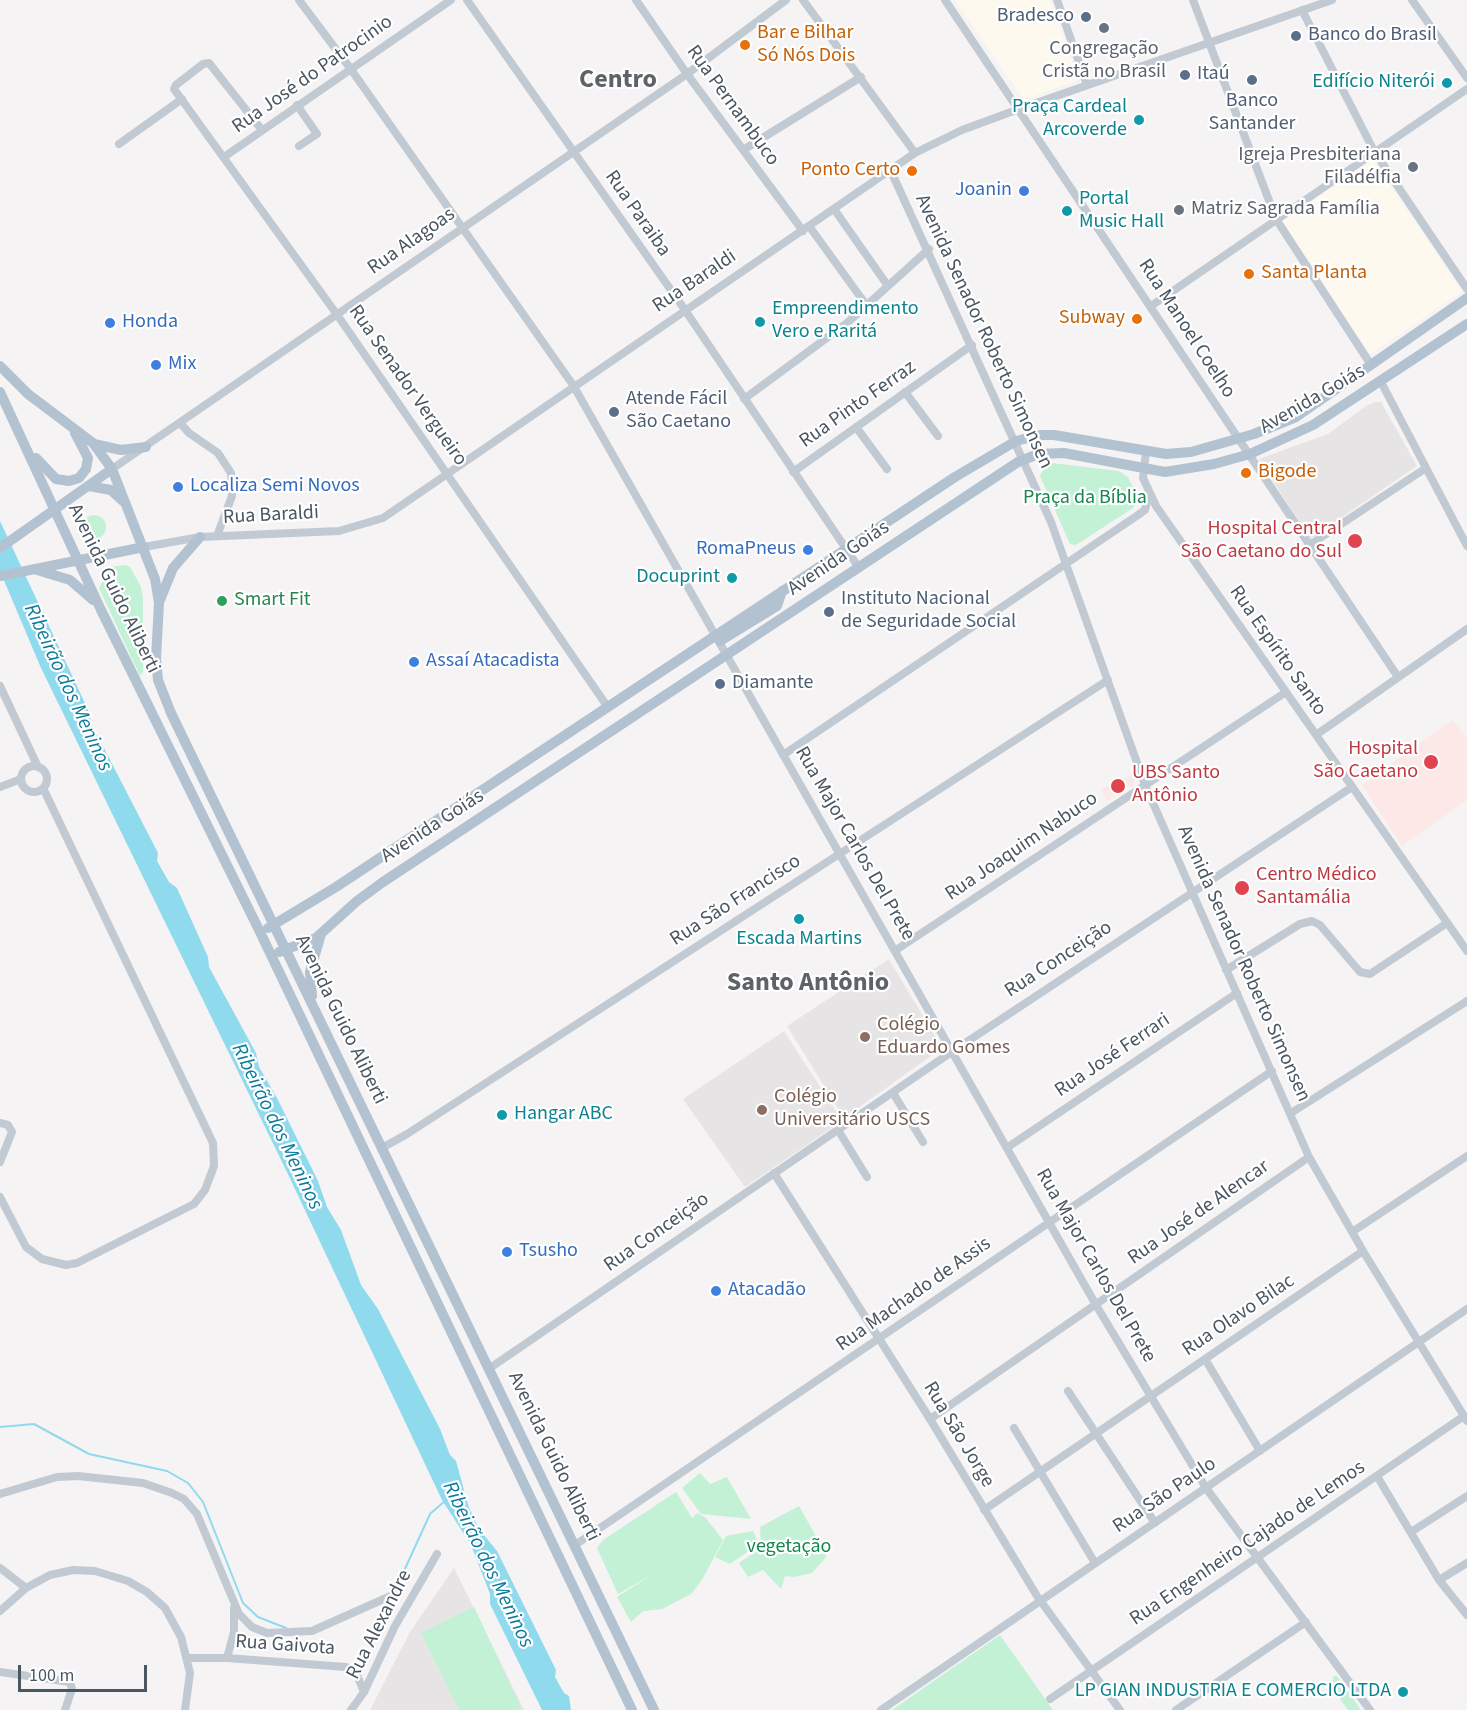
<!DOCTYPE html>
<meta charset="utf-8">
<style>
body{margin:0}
#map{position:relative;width:1467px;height:1710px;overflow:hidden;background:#f5f3f3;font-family:"Source Sans 3",sans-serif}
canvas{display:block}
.scale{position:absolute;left:18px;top:1665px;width:129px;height:27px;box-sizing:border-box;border:3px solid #4a5661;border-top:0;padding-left:8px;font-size:18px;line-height:21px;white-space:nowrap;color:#4a5661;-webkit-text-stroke:4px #fff;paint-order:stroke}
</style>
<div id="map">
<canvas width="1467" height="1710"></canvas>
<div class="scale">100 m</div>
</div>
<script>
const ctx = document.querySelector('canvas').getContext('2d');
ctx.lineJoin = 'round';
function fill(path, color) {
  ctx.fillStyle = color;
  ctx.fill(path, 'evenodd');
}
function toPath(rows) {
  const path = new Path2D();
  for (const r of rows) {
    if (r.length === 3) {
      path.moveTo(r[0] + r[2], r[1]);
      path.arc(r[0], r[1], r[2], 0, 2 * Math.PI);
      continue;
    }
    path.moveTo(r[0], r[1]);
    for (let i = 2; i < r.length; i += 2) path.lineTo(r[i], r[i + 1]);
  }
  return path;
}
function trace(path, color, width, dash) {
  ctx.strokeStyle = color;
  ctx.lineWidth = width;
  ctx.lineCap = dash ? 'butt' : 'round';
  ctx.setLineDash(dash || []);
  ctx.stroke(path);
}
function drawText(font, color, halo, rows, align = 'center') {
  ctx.font = font + ' "Source Sans 3",sans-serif';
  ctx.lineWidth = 4.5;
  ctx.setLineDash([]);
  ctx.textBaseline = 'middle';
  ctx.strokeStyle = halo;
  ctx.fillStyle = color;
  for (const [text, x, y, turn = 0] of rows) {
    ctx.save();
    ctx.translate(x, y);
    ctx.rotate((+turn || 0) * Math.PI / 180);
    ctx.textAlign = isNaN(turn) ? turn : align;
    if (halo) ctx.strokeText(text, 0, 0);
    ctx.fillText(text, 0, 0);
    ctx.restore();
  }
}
const commercial = toPath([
 [955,0,1050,0,1079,80,1024,100],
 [1373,159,1462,292,1370,354,1280,220]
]);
const education = toPath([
 [1375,402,1381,402,1417,466,1310,539,1259,459,1328,434,1366,406],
 [889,959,942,1048,844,1118,787,1026],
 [784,1031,842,1121,745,1187,683,1099],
 [454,1568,524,1710,370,1710,410,1632]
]);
const medical = toPath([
 [1452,720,1467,738,1467,800,1402,846,1362,785],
 [1134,774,1134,783,1107,801,1101,789]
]);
const green = toPath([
 [1052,463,1119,471,1128,477,1138,498,1133,508,1076,545,1070,544,1040,476,1044,468],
 [94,527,12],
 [125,565,130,567,141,587,143,599,143,672,140,676,99,588,110,567],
 [700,1473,710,1484,727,1477,751,1519,701,1514,682,1488],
 [676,1492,692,1518,697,1513,705,1517,723,1540,702,1580,691,1594,662,1609,643,1611,631,1622,617,1597,653,1574,618,1594,597,1548,603,1540],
 [799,1506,827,1556,812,1573,794,1577,785,1576,781,1589,763,1570,748,1577,739,1563,761,1548,760,1527],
 [753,1531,759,1544,730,1564,715,1557,726,1536],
 [474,1607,521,1707,516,1710,459,1710,421,1633],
 [1000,1635,1053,1710,892,1710],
 [1334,1676,1337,1676,1361,1710,1348,1710,1331,1686]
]);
const water = toPath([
 [0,521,90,714,91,723,158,853,157,861,169,882,177,888,208,957,209,967,256,1053,259,1067,277,1098,318,1181,327,1207,341,1230,361,1285,378,1309,440,1429,450,1455,456,1461,469,1508,479,1529,497,1551,556,1670,555,1677,564,1693,569,1696,571,1710,542,1710,490,1604,490,1594,471,1545,442,1500,286,1170,41,668,0,571]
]);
const stream = toPath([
 [0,1427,34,1424,89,1454,167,1471,188,1483,203,1502,243,1603,258,1617,286,1628],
 [391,1592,399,1582,430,1514,446,1500]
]);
const minor = toPath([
 [299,0,350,68,573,385,1096,1305,1206,1488,1370,1710],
 [467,0,685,310,859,568],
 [636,0,687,74,803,231],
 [803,0,915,153],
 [945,0,1398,677],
 [1057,0,1087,85],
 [1193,0,1276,219,1371,365],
 [1412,0,1467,78],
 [1302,10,1374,151,1467,289],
 [297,105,317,134,299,146],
 [262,130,209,63,203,64,176,85,174,89,338,316,607,706],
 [119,144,182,99],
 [743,150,861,77],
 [224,157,451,0],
 [890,169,1051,522,1145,785,1309,1157,1363,1251,1467,1421],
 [834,209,888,286],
 [809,226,867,306],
 [1151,306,1467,89],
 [1381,382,1467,546],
 [905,392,938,436],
 [744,399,847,323,929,249],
 [181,424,189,433,218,453,231,473,232,496,217,536],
 [856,427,887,469],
 [1146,452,1143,478,1156,506,1467,951],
 [112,469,687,74,786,0],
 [793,472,972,345],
 [1308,546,1426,468],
 [144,547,200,537,339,531,383,518,915,153,962,130,1019,109,1332,0],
 [0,686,38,767],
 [1316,735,1467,629],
 [783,755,1138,515,1145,510,1149,494],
 [34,779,13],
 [0,787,21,779],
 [896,950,1286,692],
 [1226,970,1300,924,1312,921,1320,925,1360,972,1370,974,1447,923],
 [893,1093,923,1142],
 [1291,1113,1467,1001],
 [0,1123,8,1125,12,1132,0,1162],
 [838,1130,867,1177],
 [1008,1147,1237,993],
 [382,1148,407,1134,1108,680],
 [774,1173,930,1419,1037,1596,1120,1710],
 [0,1197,26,1247,42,1259,66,1265,77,1263,194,1204,205,1190,214,1166,213,1143,43,788],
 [1352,1232,1467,1156],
 [1205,1359,1260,1451],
 [490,1368,953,1051,1352,787],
 [1068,1391,1155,1523],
 [930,1419,1309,1157],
 [1014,1428,1095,1563],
 [1377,1476,1439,1580,1467,1615],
 [0,1494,57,1477,78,1476,143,1483,172,1493,184,1499,197,1514,239,1614,252,1627,267,1633,312,1631,395,1594],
 [984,1510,1363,1251],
 [1411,1532,1467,1496],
 [575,1545,1272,1071],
 [0,1568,26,1588],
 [1439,1580,1467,1563],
 [0,1611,26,1588,50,1575,73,1570,95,1571,128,1581,147,1592,165,1608,181,1637,190,1673,185,1710],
 [188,1658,227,1658,346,1667,357,1675,364,1692],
 [227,1658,234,1632,234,1608],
 [0,1672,70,1682,72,1689,65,1710],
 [1050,1699,1464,1416],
 [351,1710,364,1692,395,1626,437,1554],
 [881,1710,1467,1309],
 [1176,1710,1306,1622]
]);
const major = toPath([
 [0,366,28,394,93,443,112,469,155,579,159,603,156,659,158,680,171,713,654,1710],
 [0,392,101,610,260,932,632,1710],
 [94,444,121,450,146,447],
 [36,458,56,479,69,481,79,478,86,469,88,458,75,433],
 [89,486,111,490,123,501],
 [0,548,112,469],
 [34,569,70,580,93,600],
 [0,576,144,547],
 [160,600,173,568,200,537],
 [720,641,777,606,782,591],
 [268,928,336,887,955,477,1016,441,1040,435,1054,435,1166,454,1191,452,1254,434,1296,417,1467,298],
 [279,952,316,938,357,901,383,882,1018,462,1038,454,1064,453,1165,472,1214,464,1250,454,1313,425,1467,324],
 [312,996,310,972,321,934]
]);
const markers = [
 [1086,17,6,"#5c6f8a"],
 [1104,28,6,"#6b7280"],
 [1296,36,6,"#5c6f8a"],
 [745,45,6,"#e8710a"],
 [1185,75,6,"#5c6f8a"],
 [1252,80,6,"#5c6f8a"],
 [1447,83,6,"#0f9aa8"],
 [1139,120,6,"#0f9aa8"],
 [1413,167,6,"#6b7280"],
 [912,171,6,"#e8710a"],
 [1024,191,6,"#3f7fe0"],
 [1179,210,6,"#6b7280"],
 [1067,211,6,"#0f9aa8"],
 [1249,274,6,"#e8710a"],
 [1137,319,6,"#e8710a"],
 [760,322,6,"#0f9aa8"],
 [110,323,6,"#3f7fe0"],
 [156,365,6,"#3f7fe0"],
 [614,412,6,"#5c6f8a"],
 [1246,473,6,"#e8710a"],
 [178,487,6,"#3f7fe0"],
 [1355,541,8,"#e0444e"],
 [808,550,6,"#3f7fe0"],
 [732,578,6,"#0f9aa8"],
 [222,601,6,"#2e9e5b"],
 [829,612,6,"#5c6f8a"],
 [414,662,6,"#3f7fe0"],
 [720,684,6,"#5c6f8a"],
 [1431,762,8,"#e0444e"],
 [1118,786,8,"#e0444e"],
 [1242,888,8,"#e0444e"],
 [799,919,6,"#0f9aa8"],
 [865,1037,6,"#8d6e63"],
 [762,1110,6,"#8d6e63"],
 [502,1115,6,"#0f9aa8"],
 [507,1252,6,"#3f7fe0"],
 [716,1291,6,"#3f7fe0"],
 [1403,1692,6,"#0f9aa8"]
];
const serviceNames = [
 ["Bradesco",1074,17,"right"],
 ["Banco do Brasil",1308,36],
 ["Itaú",1197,75],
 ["Banco",1252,102,"center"],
 ["Santander",1252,125,"center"],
 ["Atende Fácil",626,400],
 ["São Caetano",626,423],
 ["Instituto Nacional",841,600],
 ["de Seguridade Social",841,623],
 ["Diamante",732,684]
];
const foodNames = [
 ["Bar e Bilhar",757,34],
 ["Só Nós Dois",757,57],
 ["Ponto Certo",900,171,"right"],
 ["Santa Planta",1261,274],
 ["Subway",1125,319,"right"],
 ["Bigode",1258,473]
];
const worshipNames = [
 ["Congregação",1104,50],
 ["Cristã no Brasil",1104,73],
 ["Igreja Presbiteriana",1401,156,"right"],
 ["Filadélfia",1401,179,"right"],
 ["Matriz Sagrada Família",1191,210,"left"]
];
const streetNames = [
 ["Rua José do Patrocinio",313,75,-35],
 ["Rua Pernambuco",732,106,54],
 ["Rua Paraiba",637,214,55],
 ["Rua Alagoas",412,242,-35],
 ["Rua Baraldi",695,282,-34],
 ["Rua Manoel Coelho",1186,329,57],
 ["Avenida Senador Roberto Simonsen",983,332,65],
 ["Rua Senador Vergueiro",407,386,55],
 ["Avenida Goiás",1313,400,-30],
 ["Rua Pinto Ferraz",858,405,-35],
 ["Rua Baraldi",271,516,-3],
 ["Avenida Goiás",839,559,-34],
 ["Avenida Guido Aliberti",113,589,64],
 ["Rua Espírito Santo",1277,651,55],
 ["Avenida Goiás",433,827,-33],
 ["Rua Major Carlos Del Prete",854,844,60],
 ["Rua Joaquim Nabuco",1022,847,-34],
 ["Rua São Francisco",736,901,-33],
 ["Rua Conceição",1059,960,-33],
 ["Avenida Senador Roberto Simonsen",1243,964,66],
 ["Avenida Guido Aliberti",340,1020,64],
 ["Rua José Ferrari",1113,1056,-34],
 ["Rua José de Alencar",1199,1213,-35],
 ["Rua Conceição",657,1233,-35],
 ["Rua Major Carlos Del Prete",1095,1266,60],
 ["Rua Machado de Assis",914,1295,-35],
 ["Rua Olavo Bilac",1239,1316,-34],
 ["Rua São Jorge",958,1435,59],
 ["Avenida Guido Aliberti",553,1457,64],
 ["Rua São Paulo",1165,1496,-34],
 ["Rua Engenheiro Cajado de Lemos",1248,1544,-34],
 ["Rua Alexandre",380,1625,-63],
 ["Rua Gaivota",285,1646,4]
];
const cultureNames = [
 ["Edifício Niterói",1435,83],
 ["Praça Cardeal",1127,108],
 ["Arcoverde",1127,131],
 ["Portal",1079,200,"left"],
 ["Music Hall",1079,223,"left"],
 ["Empreendimento",772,310,"left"],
 ["Vero e Raritá",772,333,"left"],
 ["Docuprint",720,578],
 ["Escada Martins",799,940,"center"],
 ["Hangar ABC",514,1115,"left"],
 ["LP GIAN INDUSTRIA E COMERCIO LTDA",1391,1692]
];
const shopNames = [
 ["Joanin",1012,191,"right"],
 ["Honda",122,323],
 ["Mix",168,365],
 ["Localiza Semi Novos",190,487],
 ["RomaPneus",796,550,"right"],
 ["Assaí Atacadista",426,662],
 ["Tsusho",519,1252],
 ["Atacadão",728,1291]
];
const parkNames = [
 ["Praça da Bíblia",1085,499],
 ["vegetação",789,1548]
];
const healthNames = [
 ["Hospital Central",1342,530],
 ["São Caetano do Sul",1342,553],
 ["Hospital",1418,750],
 ["São Caetano",1418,773],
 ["UBS Santo",1132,774,"left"],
 ["Antônio",1132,797,"left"],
 ["Centro Médico",1256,876,"left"],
 ["Santamália",1256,899,"left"]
];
const leisureNames = [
 ["Smart Fit",234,601]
];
const educationNames = [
 ["Colégio",877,1026],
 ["Eduardo Gomes",877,1049],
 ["Colégio",774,1098],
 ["Universitário USCS",774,1121]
];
const waterNames = [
 ["Ribeirão dos Meninos",67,688,65],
 ["Ribeirão dos Meninos",276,1127,64],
 ["Ribeirão dos Meninos",487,1565,64]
];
const districtNames = [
 ["Centro",618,81],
 ["Santo Antônio",808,984]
];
fill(commercial, '#fdf9ef');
fill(education, '#e6e4e5');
fill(medical, '#fce8e6');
fill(green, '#c3f1d5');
fill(water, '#90daee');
trace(stream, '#90daee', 2);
trace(minor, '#c1cad2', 8);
trace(major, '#b3c2d1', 10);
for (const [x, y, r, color] of markers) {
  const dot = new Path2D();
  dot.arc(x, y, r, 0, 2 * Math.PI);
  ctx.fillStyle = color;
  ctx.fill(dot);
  trace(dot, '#fff', 2);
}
drawText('20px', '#4e5e75', '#fff', serviceNames, 'left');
drawText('20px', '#c56008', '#fff', foodNames, 'left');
drawText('20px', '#5b616d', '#fff', worshipNames);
drawText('20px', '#4a5661', '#fff', streetNames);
drawText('20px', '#0d838f', '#fff', cultureNames, 'right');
drawText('20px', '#366cbe', '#fff', shopNames, 'left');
drawText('20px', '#17864f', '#fff', parkNames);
drawText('20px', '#be3a42', '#fff', healthNames, 'right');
drawText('20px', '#27864d', '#fff', leisureNames, 'left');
drawText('20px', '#785e54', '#fff', educationNames, 'left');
drawText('italic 21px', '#0c7c9b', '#fff', waterNames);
drawText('bold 26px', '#5f6368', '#fff', districtNames);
</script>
